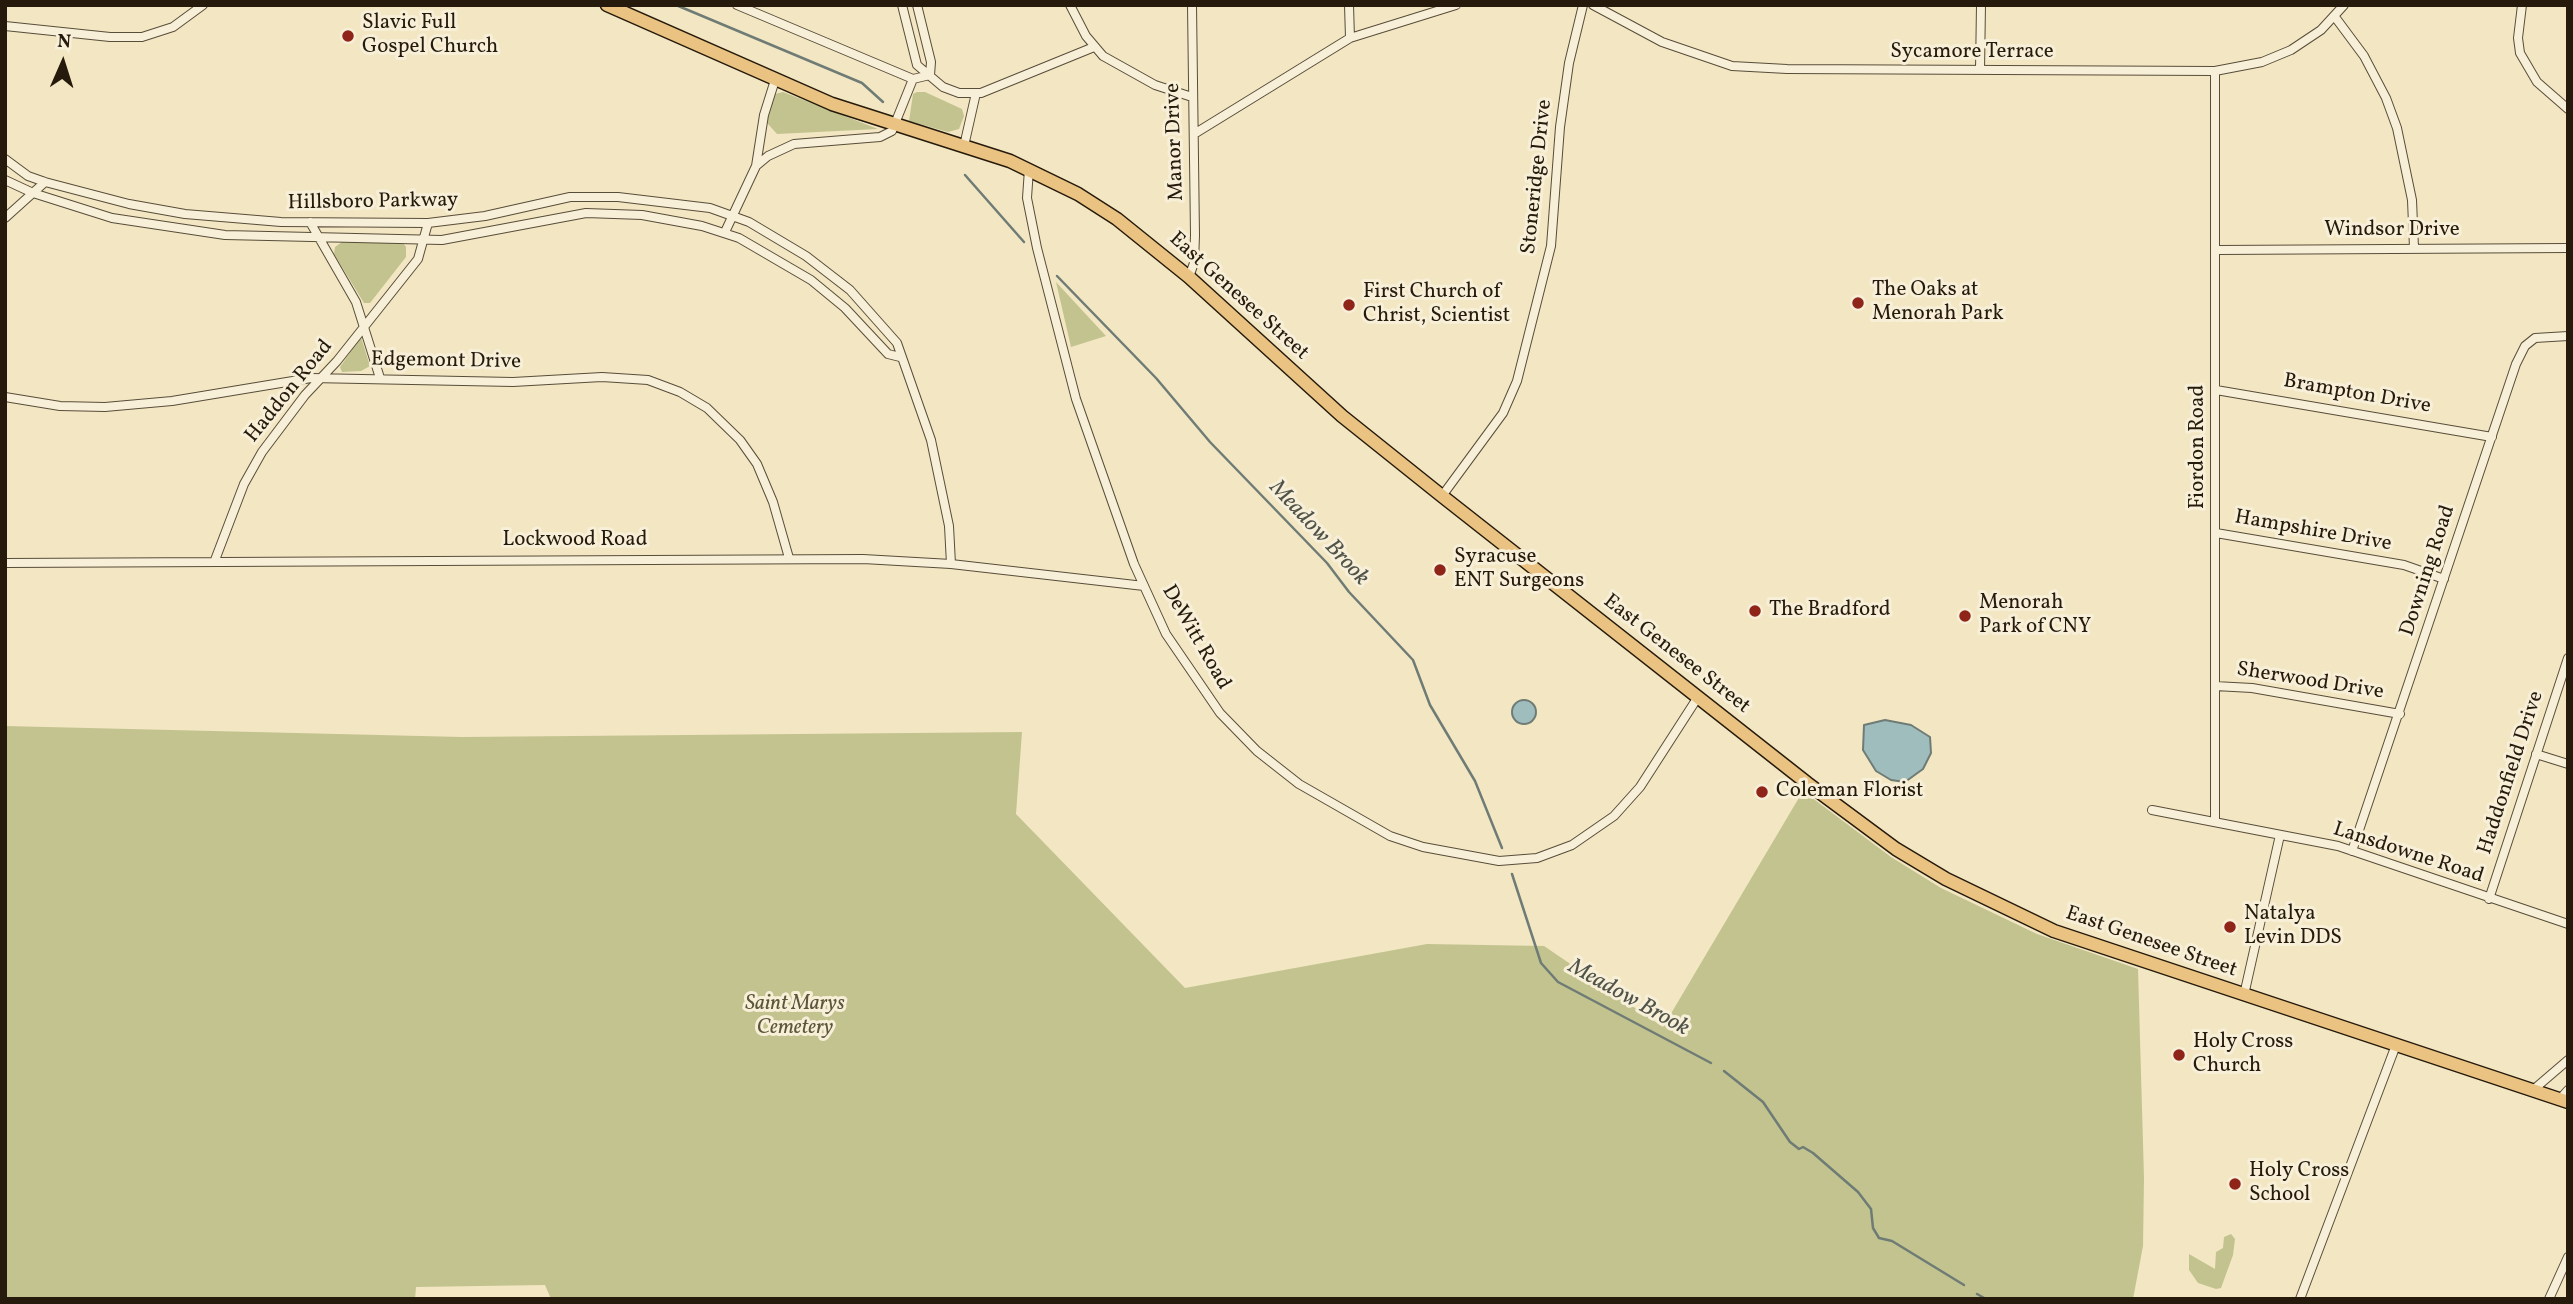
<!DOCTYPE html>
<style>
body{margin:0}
#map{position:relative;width:2573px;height:1304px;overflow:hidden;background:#f3e6c3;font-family:Vollkorn,serif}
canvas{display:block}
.frame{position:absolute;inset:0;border:7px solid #251a0b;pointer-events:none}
.north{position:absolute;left:28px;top:28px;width:70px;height:70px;-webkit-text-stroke:5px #f7efd8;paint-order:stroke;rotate:3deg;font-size:19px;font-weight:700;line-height:28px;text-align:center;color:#251a0b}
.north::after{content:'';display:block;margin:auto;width:24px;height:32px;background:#251a0b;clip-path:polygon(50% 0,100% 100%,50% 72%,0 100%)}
</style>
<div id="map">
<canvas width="2573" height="1304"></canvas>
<div class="frame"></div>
<div class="north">N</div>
</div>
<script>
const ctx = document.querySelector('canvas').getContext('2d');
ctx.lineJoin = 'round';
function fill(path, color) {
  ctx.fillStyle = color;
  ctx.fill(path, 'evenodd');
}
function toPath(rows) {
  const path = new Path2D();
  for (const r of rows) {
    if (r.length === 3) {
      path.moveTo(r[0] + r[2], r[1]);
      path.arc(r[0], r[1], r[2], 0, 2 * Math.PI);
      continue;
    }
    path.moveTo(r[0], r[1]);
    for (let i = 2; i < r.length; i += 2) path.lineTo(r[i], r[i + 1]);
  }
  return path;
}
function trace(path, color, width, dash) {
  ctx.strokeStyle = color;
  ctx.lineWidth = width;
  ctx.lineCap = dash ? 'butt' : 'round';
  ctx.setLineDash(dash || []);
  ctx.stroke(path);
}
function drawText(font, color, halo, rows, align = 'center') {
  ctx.font = font + ' Vollkorn,serif';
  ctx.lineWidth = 6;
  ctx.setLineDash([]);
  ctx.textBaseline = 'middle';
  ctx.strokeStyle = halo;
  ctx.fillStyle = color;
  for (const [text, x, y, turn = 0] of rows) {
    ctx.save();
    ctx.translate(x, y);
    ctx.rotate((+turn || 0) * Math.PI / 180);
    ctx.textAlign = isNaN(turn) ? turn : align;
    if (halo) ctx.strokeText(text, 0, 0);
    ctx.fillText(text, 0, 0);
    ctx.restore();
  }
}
const green = toPath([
 [783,92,878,129,777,134,768,124,767,115,775,94],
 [917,92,925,92,962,109,964,116,959,129,948,132,909,121,913,94],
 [342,242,403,243,406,247,406,257,370,303,364,303,334,254,335,247],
 [1056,282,1106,336,1071,347],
 [361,337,370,366,361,371,342,372,340,367],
 [5,726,462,737,1022,732,1016,814,1185,988,1427,944,1544,946,1663,1027,1803,791,1891,857,1941,888,2037,934,2138,969,2144,1178,2143,1246,2133,1299,551,1299,545,1285,416,1287,415,1299,5,1299],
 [2231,1234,2235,1239,2233,1255,2221,1288,2216,1289,2198,1283,2189,1270,2189,1254,2215,1269,2216,1252,2223,1248,2224,1237]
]);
const water = toPath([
 [1524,712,12],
 [1885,720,1911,725,1930,737,1931,753,1923,769,1905,782,1891,780,1876,771,1863,750,1864,725,1885,720]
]);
const stream = toPath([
 [676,5,862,83,883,102],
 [965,175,1024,242],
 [1057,276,1156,378,1210,442,1327,563,1349,592,1413,660,1430,705,1475,781,1502,848],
 [1512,874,1541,963,1558,982,1711,1063],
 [1724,1071,1763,1102,1790,1142,1799,1149,1803,1147,1813,1153,1858,1192,1871,1209,1873,1228,1879,1238,1892,1241,1964,1285],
 [1977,1294,1986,1299]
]);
const minor = toPath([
 [737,5,913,79,930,75],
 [902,5,917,65,943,87,959,93,981,93,1094,47],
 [917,5,931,62,930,75],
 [1070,5,1086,36,1103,56,1155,85,1192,97],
 [1349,5,1350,38],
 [1593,5,1662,42,1732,66,1787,69,2215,71,2262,62,2291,50,2321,30,2344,5],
 [2522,5,2518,38,2520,53,2537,82,2568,109],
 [2335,17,2364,56,2386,98,2397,128,2412,200,2414,248],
 [5,26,110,37,142,37,173,27,203,5],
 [1980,70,1981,5],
 [1194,134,1350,38,1456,5],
 [964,146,976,93],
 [5,159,28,176,45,182,129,204,185,214,281,222,428,223,485,216,570,197,618,197,710,208,749,222,806,256,850,290,897,343,931,440,949,526,951,564],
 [756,166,768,156,794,144,880,137,892,131,913,79],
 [1029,169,1027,198,1037,248,1076,399,1134,564,1166,634,1220,713,1257,751,1299,784,1390,836,1423,847,1499,861,1537,858,1572,845,1614,816,1640,787,1698,697],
 [5,180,33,193,112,218,225,235,442,240,586,213,642,215,702,226,739,238,811,280,845,308,888,354,900,357],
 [5,218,45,182],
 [310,222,356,302,380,378],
 [725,232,756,166,764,115,775,80],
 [2217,250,2568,248],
 [1189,277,1194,263,1195,235,1192,5],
 [2216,390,2492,437],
 [5,397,60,406,105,407,172,401,311,378,513,382,602,377,648,380,680,392,707,408,740,440,757,464,773,502,789,558],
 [1442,496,1503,413,1517,381,1551,246,1560,127,1569,63,1583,5],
 [2216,533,2404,565,2444,579],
 [215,560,244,484,262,452,305,395,337,361,418,259,428,223],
 [5,563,863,559,951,564,1144,586],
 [2215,686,2252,688,2400,714],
 [2536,754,2568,764],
 [2152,810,2338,846,2568,924],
 [2215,822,2215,71],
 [2352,851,2516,364,2525,346,2535,338,2568,336],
 [2489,899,2568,658],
 [2244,995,2280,835],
 [2533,1090,2568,1060],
 [2560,1099,2568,1090],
 [2300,1299,2396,1045],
 [2549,1299,2568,1257]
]);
const primary = toPath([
 [607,5,832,104,1010,161,1078,194,1117,219,1189,277,1342,416,1442,496,1807,783,1896,849,1946,879,2054,931,2568,1102]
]);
const markers = [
 [348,36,7,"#8f2418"],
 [1858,303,7,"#8f2418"],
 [1349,305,7,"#8f2418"],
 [1440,570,7,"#8f2418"],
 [1755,611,7,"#8f2418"],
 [1965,616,7,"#8f2418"],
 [1762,792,7,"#8f2418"],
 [2230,927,7,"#8f2418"],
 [2179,1055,7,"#8f2418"],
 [2235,1184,7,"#8f2418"]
];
const poiNames = [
 ["Slavic Full",362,24],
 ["Gospel Church",362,48],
 ["The Oaks at",1872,291],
 ["Menorah Park",1872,315],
 ["First Church of",1363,293],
 ["Christ, Scientist",1363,317],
 ["Syracuse",1454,558],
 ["ENT Surgeons",1454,582],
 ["Menorah",1979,604],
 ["Park of CNY",1979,628],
 ["The Bradford",1769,611],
 ["Coleman Florist",1776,792],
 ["Natalya",2244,915],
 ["Levin DDS",2244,939],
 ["Holy Cross",2193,1043],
 ["Church",2193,1067],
 ["Holy Cross",2249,1172],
 ["School",2249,1196]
];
const streetNames = [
 ["Sycamore Terrace",1972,53],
 ["Manor Drive",1176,142,-92],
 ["Stoneridge Drive",1538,177,-84],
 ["Hillsboro Parkway",373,203,-1],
 ["Windsor Drive",2392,231],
 ["East Genesee Street",1238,297,42],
 ["Edgemont Drive",446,362,1],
 ["Haddon Road",290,392,-51],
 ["Brampton Drive",2357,395,10],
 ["Fiordon Road",2199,447,-90],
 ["Hampshire Drive",2313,532,10],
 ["Lockwood Road",575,541],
 ["Downing Road",2429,571,-72],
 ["DeWitt Road",1195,638,60],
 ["East Genesee Street",1676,655,38],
 ["Sherwood Drive",2310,682,9],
 ["Haddonfield Drive",2512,773,-72],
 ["Lansdowne Road",2408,854,18],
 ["East Genesee Street",2151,943,19]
];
const parkNames = [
 ["Saint Marys",795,1005],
 ["Cemetery",795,1029]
];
const waterNames = [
 ["Meadow Brook",1318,534,47],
 ["Meadow Brook",1628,999,29]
];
fill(green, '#c3c38f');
fill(water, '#a0bdbe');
trace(water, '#6f7c76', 2);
trace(stream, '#6f7c76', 2.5);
trace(minor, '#584d39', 10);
trace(primary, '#251a0b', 15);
trace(minor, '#f7efd8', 8);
trace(primary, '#eac382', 12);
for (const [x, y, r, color] of markers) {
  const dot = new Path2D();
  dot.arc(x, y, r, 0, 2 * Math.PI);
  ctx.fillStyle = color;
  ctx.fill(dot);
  trace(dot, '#f7efd8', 2.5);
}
drawText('21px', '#251a0b', '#f7efd8', poiNames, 'left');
drawText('21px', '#251a0b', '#f7efd8', streetNames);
drawText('italic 21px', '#5c5539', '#f7efd8', parkNames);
drawText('italic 23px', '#50534a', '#f7efd8', waterNames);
</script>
